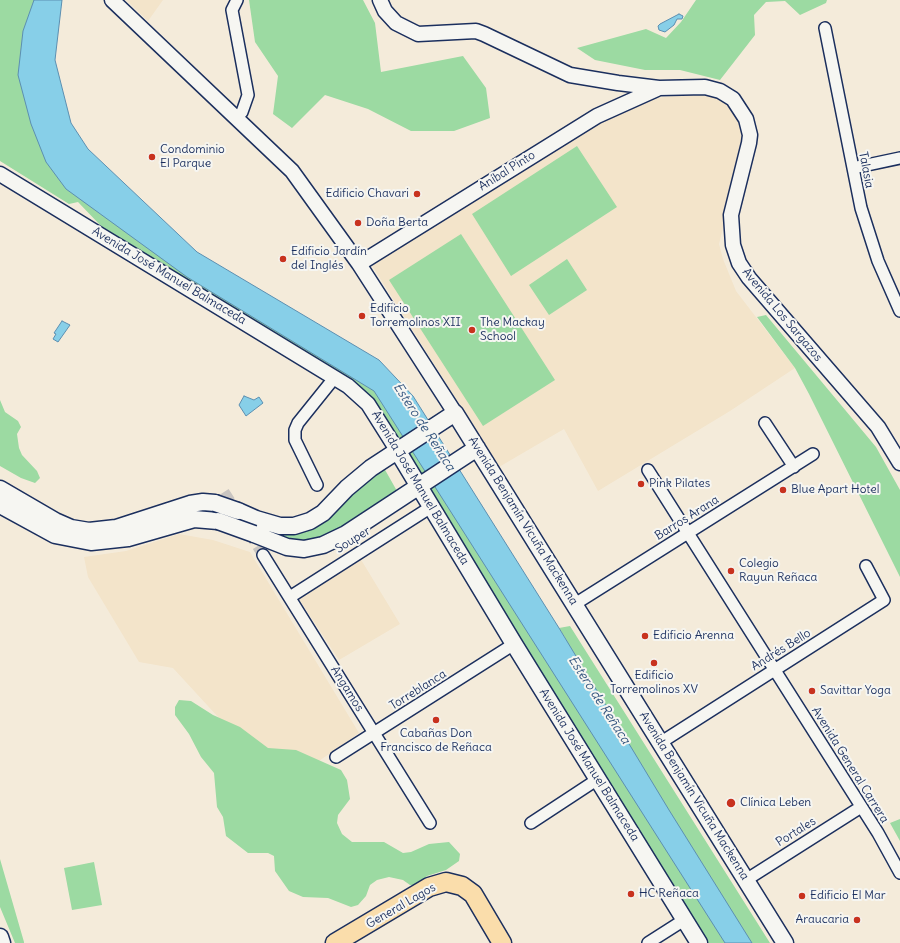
<!DOCTYPE html>
<meta charset="utf-8">
<style>
body{margin:0}
canvas{display:block;background:#f4ebda}
</style>
<canvas width="900" height="943"></canvas>
<script>
const ctx = document.querySelector('canvas').getContext('2d');
ctx.lineJoin = 'round';
function fill(path, color) {
  ctx.fillStyle = color;
  ctx.fill(path, 'evenodd');
}
function toPath(rows) {
  const path = new Path2D();
  for (const r of rows) {
    path.moveTo(r[0], r[1]);
    for (let i = 2; i < r.length; i += 2) path.lineTo(r[i], r[i + 1]);
  }
  return path;
}
function trace(path, color, width, dash) {
  ctx.strokeStyle = color;
  ctx.lineWidth = width;
  ctx.lineCap = dash ? 'butt' : 'round';
  ctx.setLineDash(dash || []);
  ctx.stroke(path);
}
function drawText(font, color, halo, rows, align = 'center') {
  ctx.font = font + ' Delius,sans-serif';
  ctx.lineWidth = 4;
  ctx.setLineDash([]);
  ctx.textBaseline = 'middle';
  ctx.strokeStyle = halo;
  ctx.fillStyle = color;
  for (const [text, x, y, turn = 0] of rows) {
    ctx.save();
    ctx.translate(x, y);
    ctx.rotate((+turn || 0) * Math.PI / 180);
    ctx.textAlign = isNaN(turn) ? turn : align;
    if (halo) ctx.strokeText(text, 0, 0);
    ctx.fillText(text, 0, 0);
    ctx.restore();
  }
}
const built = toPath([
 [126,0,163,0,148,21],
 [689,94,705,94,724,101,729,106,742,125,744,142,719,244,723,259,736,291,795,368,730,411,598,491,564,429,499,467,371,264,545,156,616,114,658,98],
 [179,534,213,540,250,552,359,733,276,791,230,730,173,668,139,662,88,577,84,557,126,551],
 [360,558,400,624,339,660,299,599]
]);
const green = toPath([
 [0,0,62,0,48,63,65,130,191,256,362,354,567,641,559,628,570,626,770,943,705,943,380,415,153,266,100,225,78,202,69,204,0,161],
 [249,0,363,0,375,23,381,72,463,56,486,88,490,118,454,131,411,131,368,109,325,95,292,128,273,114,278,76,255,42],
 [696,0,827,0,826,3,800,15,785,1,766,2,754,15,755,35,720,80,680,70,645,70,595,60,577,48,646,29,666,38,681,22],
 [577,146,617,207,511,276,472,214],
 [461,234,555,380,483,426,389,280],
 [567,259,587,290,549,315,529,285],
 [766,315,876,447,900,490,900,577,809,394,795,368,757,317],
 [0,400,5,412,18,421,21,427,17,434,19,448,22,455,37,471,40,478,35,483,21,478,0,466],
 [384,468,397,491,396,493,352,520,339,531,324,538,306,541,287,540,239,521,109,538,75,532,205,508,280,531,360,485],
 [179,700,191,701,213,715,240,727,268,748,296,750,341,770,347,780,350,799,338,815,337,823,342,834,352,842,384,842,403,853,411,852,429,844,449,842,460,854,459,861,446,870,427,876,417,885,410,885,403,880,389,877,377,880,370,885,366,896,358,905,351,907,328,898,303,897,289,891,275,871,274,856,268,853,248,853,226,836,223,817,217,807,214,773,201,757,189,734,175,715,175,707],
 [900,819,900,841,890,823],
 [0,859,24,942,24,943,15,943,0,907],
 [94,862,102,905,72,910,64,868]
]);
const water = toPath([
 [34,0,62,0,55,60,71,123,88,149,197,252,379,360,413,396,559,628,669,810,752,943,725,943,374,391,187,277,66,189,46,162,31,124,18,75,23,31,34,0],
 [679,14,683,16,682,19,677,19,674,25,665,32,659,30,658,26,660,24,679,14],
 [62,321,70,325,58,342,53,339,56,334,54,333,62,321],
 [244,396,254,400,259,397,263,403,246,416,239,405,244,396]
]);
const minorTunnel = toPath([
 [224,492,237,512],
 [249,532,263,555]
]);
const minor = toPath([
 [237,0,232,10,248,95,242,112,237,118],
 [825,28,861,208,878,261,900,311],
 [853,168,900,158],
 [765,423,794,467],
 [648,470,878,833,900,873],
 [317,485,295,440,295,430,298,423,335,377],
 [263,555,430,823],
 [290,597,431,507],
 [575,604,813,454],
 [660,743,884,600,866,566],
 [336,757,514,644],
 [531,823,598,779],
 [746,880,861,807],
 [648,943,684,920]
]);
const tertiary = toPath([
 [112,0,292,171,359,264,455,413],
 [380,0,385,11,396,23,418,34,476,31,484,34,570,75,618,83,659,88,705,87,720,91,733,99,746,119,750,135,749,143,731,215,733,245,739,263,749,278,878,427,900,463],
 [0,174,348,386,368,404,397,450],
 [359,264,597,116,657,89]
]);
const secondary = toPath([
 [397,450,514,644,699,943],
 [0,489,55,521,71,528,89,531,116,528,190,504,203,502,215,503],
 [0,505,55,535,91,542,128,538,194,519,218,521],
 [238,511,256,519,280,526,294,526,310,521,323,513,347,488,371,468,455,413,785,943],
 [254,534,287,547,304,549,323,545,346,534,477,448],
 [0,937,2,943]
]);
const primary = toPath([
 [335,943,429,887,446,882,462,886,473,894,502,943]
]);
const secondaryBridge = toPath([
 [215,503,238,511],
 [218,521,254,534]
]);
const markers = [
 [152,157,4,"#c8321e"],
 [417,194,4,"#c8321e"],
 [358,223,4,"#c8321e"],
 [283,259,4,"#c8321e"],
 [362,316,4,"#c8321e"],
 [472,330,4,"#c8321e"],
 [641,484,4,"#c8321e"],
 [783,490,4,"#c8321e"],
 [731,571,4,"#c8321e"],
 [645,636,4,"#c8321e"],
 [654,663,4,"#c8321e"],
 [812,691,4,"#c8321e"],
 [436,720,4,"#c8321e"],
 [731,803,5,"#c8321e"],
 [631,894,4,"#c8321e"],
 [802,896,4,"#c8321e"],
 [857,920,4,"#c8321e"]
];
const poiNames = [
 ["Condominio",160,150],
 ["El Parque",160,164],
 ["Edificio Chavari",409,194,"right"],
 ["Doña Berta",366,223],
 ["Edificio Jardín",291,252],
 ["del Inglés",291,266],
 ["Edificio",370,309],
 ["Torremolinos XII",370,323],
 ["The Mackay",480,323],
 ["School",480,337],
 ["Pink Pilates",649,484],
 ["Blue Apart Hotel",791,490],
 ["Colegio",739,564],
 ["Rayun Reñaca",739,578],
 ["Edificio Arenna",653,636],
 ["Edificio",654,676,"center"],
 ["Torremolinos XV",654,690,"center"],
 ["Savittar Yoga",820,691],
 ["Cabañas Don",436,734,"center"],
 ["Francisco de Reñaca",436,748,"center"],
 ["Clínica Leben",740,803],
 ["HC Reñaca",639,894],
 ["Edificio El Mar",810,896],
 ["Araucaria",849,920,"right"]
];
const streetNames = [
 ["Talasia",866,170,79],
 ["Aníbal Pinto",507,171,-32],
 ["Avenida José Manuel Balmaceda",169,276,31],
 ["Avenida Los Sargazos",782,315,50],
 ["Avenida José Manuel Balmaceda",420,488,59],
 ["Barros Arana",687,518,-32],
 ["Avenida Benjamín Vicuña Mackenna",523,521,58],
 ["Souper",353,540,-32],
 ["Andrés Bello",781,650,-32],
 ["Angamos",347,689,58],
 ["Torreblanca",418,690,-32],
 ["Avenida José Manuel Balmaceda",589,765,58],
 ["Avenida General Carrera",850,765,58],
 ["Avenida Benjamín Vicuña Mackenna",694,796,58],
 ["Portales",796,832,-32],
 ["General Lagos",401,906,-30]
];
const waterNames = [
 ["Estero de Reñaca",424,427,57],
 ["Estero de Reñaca",599,700,57]
];
fill(built, '#f3e4ca');
fill(green, '#9cdaa2');
fill(water, '#87cfe8');
trace(water, '#5c8fb1', 1);
trace(minorTunnel, '#c9c5c1', 11, [11, 5.5]);
trace(minor, '#1b2f5e', 14);
trace(tertiary, '#1b2f5e', 17);
trace(secondary, '#1b2f5e', 19);
trace(primary, '#1b2f5e', 21);
trace(minor, '#f6f6f2', 11);
trace(tertiary, '#f6f6f2', 14);
trace(secondary, '#f6f6f2', 16);
trace(primary, '#faddab', 18);
trace(secondaryBridge, '#1b2f5e', 19, []);
trace(secondaryBridge, '#f6f6f2', 16);
for (const [x, y, r, color] of markers) {
  const dot = new Path2D();
  dot.arc(x, y, r, 0, 2 * Math.PI);
  ctx.fillStyle = color;
  ctx.fill(dot);
  trace(dot, '#f6f6f2', 1.5);
}
drawText('12px', '#1b2f5e', '#f6f6f2', poiNames, 'left');
drawText('12px', '#1b2f5e', '#f6f6f2', streetNames);
drawText('italic 13px', '#365780', '#f6f6f2', waterNames);
</script>
